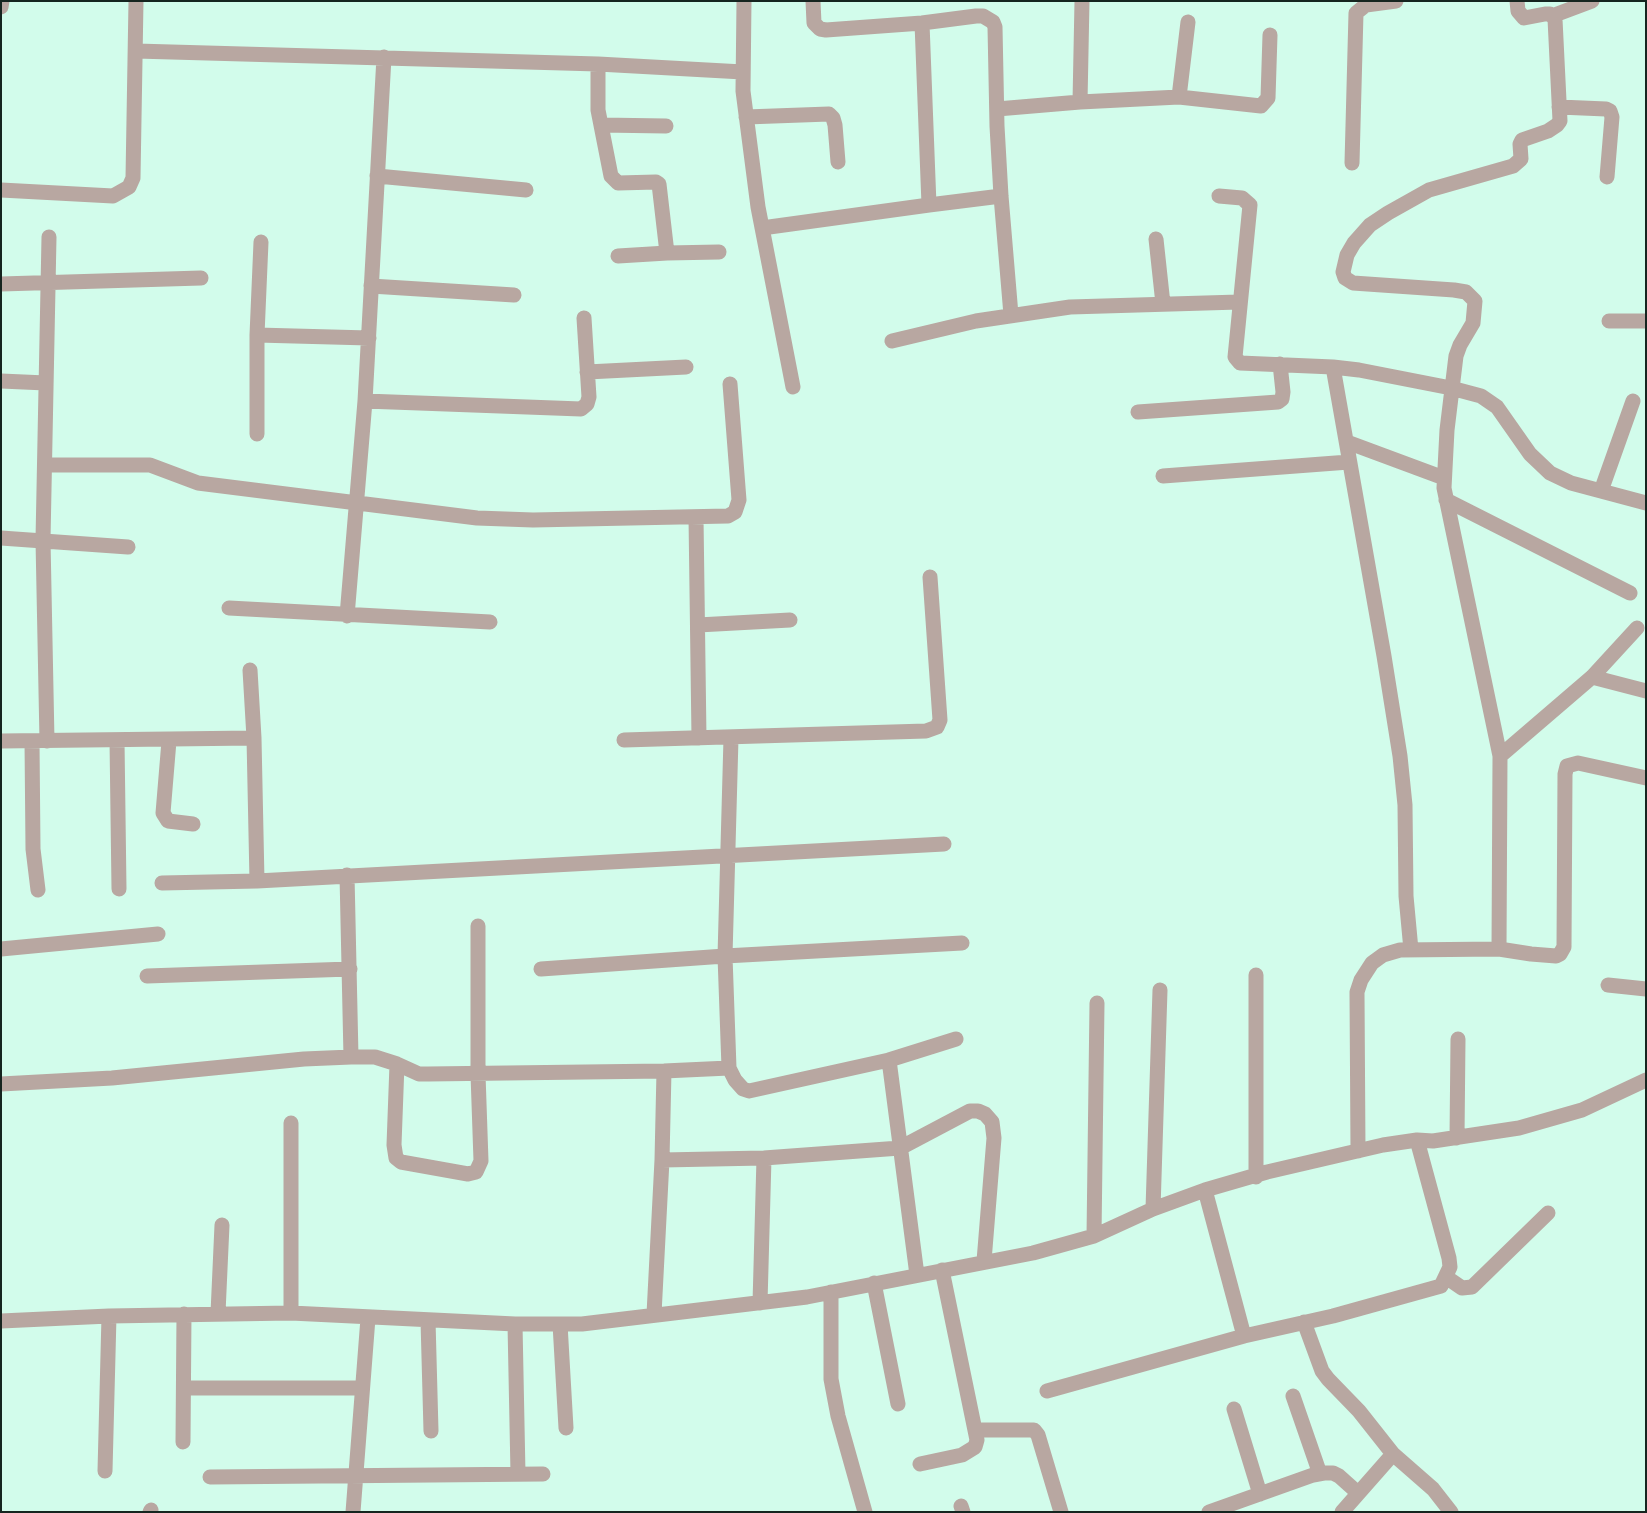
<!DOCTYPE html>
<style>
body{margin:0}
#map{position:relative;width:1647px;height:1513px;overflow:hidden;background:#d2fceb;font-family:Merriweather,serif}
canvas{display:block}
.frame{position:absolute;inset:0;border:2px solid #15251f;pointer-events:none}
</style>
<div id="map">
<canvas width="1647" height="1513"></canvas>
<div class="frame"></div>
</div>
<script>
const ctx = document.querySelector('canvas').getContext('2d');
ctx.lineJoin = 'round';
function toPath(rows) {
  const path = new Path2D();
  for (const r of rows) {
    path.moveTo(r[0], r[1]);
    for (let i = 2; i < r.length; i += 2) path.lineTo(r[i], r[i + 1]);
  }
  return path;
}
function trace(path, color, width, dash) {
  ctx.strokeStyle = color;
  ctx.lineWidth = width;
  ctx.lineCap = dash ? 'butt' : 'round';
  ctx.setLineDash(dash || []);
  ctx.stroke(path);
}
const minor = toPath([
 [744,1,743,91,758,207,793,387],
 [813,1,814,23,820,29,826,30,922,23,976,16,983,16,993,22,995,27,997,126,1001,196,1011,315],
 [1082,1,1080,102,1179,97,1261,106,1268,98,1270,35],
 [1,7,2,1],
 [1552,16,1592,1],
 [922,23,929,205,1001,196],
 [136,51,598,64,743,72],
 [598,64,598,110,611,176,618,183,656,182,659,184,667,253,719,252],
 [1179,97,1188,22],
 [1559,107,1606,109,1610,111,1612,117,1607,177],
 [997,109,1080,102],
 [746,117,829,114,833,118,835,125,838,162],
 [601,125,666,126],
 [1352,163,1356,13,1366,5,1396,1],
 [377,176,526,190],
 [1,190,113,196,129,187,133,178,136,1],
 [1219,196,1242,198,1250,205,1235,357,1240,363,1333,367,1359,370,1451,388,1481,396,1497,407,1530,454,1550,473,1571,483,1646,503],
 [762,228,929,205],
 [1156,239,1163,304],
 [618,256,667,253],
 [1,284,201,278],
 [371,286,514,295],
 [1609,321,1646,321],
 [257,335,369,338],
 [892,341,976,321,1070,307,1239,302],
 [1333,367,1384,656,1400,756,1405,805,1406,896,1411,950],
 [587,372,686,367],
 [1,381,46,383],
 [365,401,581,409,587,404,589,397,584,318],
 [1138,412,1278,402,1282,399,1283,392,1280,364],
 [257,434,257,335,261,242],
 [1347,442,1444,478],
 [45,465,150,465,198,483,477,518,533,520,728,516,735,512,739,500,730,384],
 [1163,476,1349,462],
 [1601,491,1633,401],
 [1446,500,1630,593],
 [696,517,699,738],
 [1,538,128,547],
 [229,608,490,622],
 [347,616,365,401,384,57],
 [698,625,790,620],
 [250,670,254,738,257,881,944,844],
 [1592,677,1646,691],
 [117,740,119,889],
 [624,740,926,731,937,727,940,720,930,577],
 [1,741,254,738],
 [32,741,33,849,38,890],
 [47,741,43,540,49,237],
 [169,741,163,813,168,821,193,824],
 [1500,756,1592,677,1637,628],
 [347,875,351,1057],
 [162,883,257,881],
 [1,949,158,934],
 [1499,949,1500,756,1444,488,1447,430,1456,356,1460,345,1473,323,1475,301,1466,292,1454,290,1353,283,1345,278,1343,272,1347,255,1354,243,1370,225,1388,213,1429,190,1513,166,1521,159,1520,144,1522,140,1548,131,1557,125,1560,121,1555,19,1550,14,1545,14,1524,18,1518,11,1517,1],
 [541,969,725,956,962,943],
 [1256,975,1256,1177],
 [147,976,350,969],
 [1608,985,1646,989],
 [889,1060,956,1039],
 [397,1064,394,1145,396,1158,401,1162,468,1174,476,1172,481,1161,478,1074,478,926],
 [729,1068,735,1080,743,1089,749,1091,889,1060,917,1275],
 [664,1071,662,1160,764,1158,900,1148,970,1111,978,1111,985,1114,992,1122,994,1138,984,1261],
 [1,1084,112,1078,304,1059,351,1057,375,1057,397,1064,419,1074,428,1074,664,1071,729,1068,725,956,731,738],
 [291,1123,291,1313],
 [1457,1138,1458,1039],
 [1358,1151,1357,992,1361,980,1372,963,1383,955,1400,950,1499,949,1531,954,1556,956,1560,954,1564,947,1565,774,1567,766,1578,763,1646,778],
 [1205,1190,1244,1336],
 [1153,1209,1160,990],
 [1094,1236,1097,1003],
 [1446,1277,1462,1288,1472,1287,1548,1213],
 [874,1283,898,1404],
 [831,1292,831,1379,838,1416,865,1512],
 [760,1303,764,1158],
 [218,1313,222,1225],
 [654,1314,662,1160],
 [428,1320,431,1431],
 [1,1321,109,1316,291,1313,515,1324,582,1324,807,1297,1033,1253,1094,1236,1153,1209,1205,1190,1267,1172,1383,1145,1417,1140,1433,1141,1519,1128,1582,1110,1646,1080],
 [1304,1322,1322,1371,1328,1379,1359,1411,1393,1454,1433,1489,1451,1512],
 [515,1324,518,1474],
 [560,1324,566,1428],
 [184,1388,362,1388],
 [1047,1391,1244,1336,1333,1316,1441,1286,1450,1267,1449,1258,1417,1140],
 [1293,1396,1320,1474],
 [1234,1409,1260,1494],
 [976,1430,1034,1430,1038,1435,1061,1512],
 [183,1442,184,1314],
 [920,1464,962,1455,975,1447,977,1440,942,1270],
 [105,1471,109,1316],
 [210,1477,543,1474],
 [961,1506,963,1512],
 [150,1512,151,1510],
 [353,1512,368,1318],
 [1209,1512,1313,1475,1324,1473,1333,1473,1339,1476,1358,1493],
 [1342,1512,1393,1454]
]);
trace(minor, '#b8a7a1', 15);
</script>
